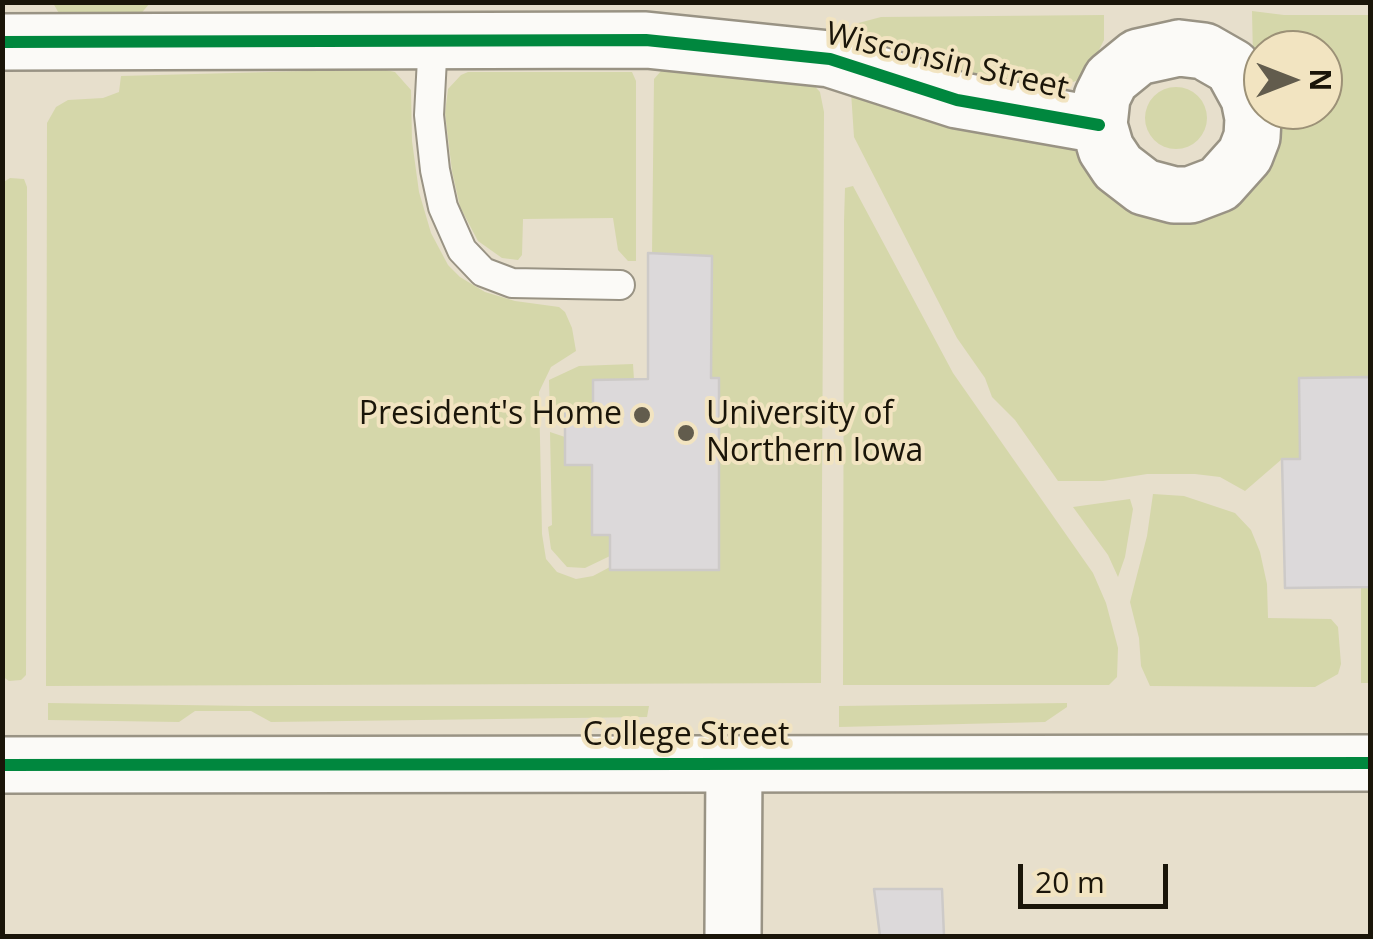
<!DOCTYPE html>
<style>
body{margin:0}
#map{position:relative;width:1373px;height:939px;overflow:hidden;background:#e7dfcc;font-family:"Open Sans",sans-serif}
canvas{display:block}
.frame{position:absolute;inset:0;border:5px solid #1a1509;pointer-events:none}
.north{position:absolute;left:1243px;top:30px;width:100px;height:100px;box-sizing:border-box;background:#f2e4c1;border:2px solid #9c9177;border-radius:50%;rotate:90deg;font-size:28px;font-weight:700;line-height:40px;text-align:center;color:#1a1509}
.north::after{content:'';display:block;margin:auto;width:35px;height:45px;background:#625c4d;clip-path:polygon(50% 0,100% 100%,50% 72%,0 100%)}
.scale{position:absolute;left:1018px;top:864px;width:150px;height:45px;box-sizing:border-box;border:5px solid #1a1509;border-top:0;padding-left:12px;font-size:30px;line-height:35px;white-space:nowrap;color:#1a1509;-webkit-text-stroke:8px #f2e4c1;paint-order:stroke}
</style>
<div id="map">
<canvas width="1373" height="939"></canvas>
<div class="frame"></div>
<div class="north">N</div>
<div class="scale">20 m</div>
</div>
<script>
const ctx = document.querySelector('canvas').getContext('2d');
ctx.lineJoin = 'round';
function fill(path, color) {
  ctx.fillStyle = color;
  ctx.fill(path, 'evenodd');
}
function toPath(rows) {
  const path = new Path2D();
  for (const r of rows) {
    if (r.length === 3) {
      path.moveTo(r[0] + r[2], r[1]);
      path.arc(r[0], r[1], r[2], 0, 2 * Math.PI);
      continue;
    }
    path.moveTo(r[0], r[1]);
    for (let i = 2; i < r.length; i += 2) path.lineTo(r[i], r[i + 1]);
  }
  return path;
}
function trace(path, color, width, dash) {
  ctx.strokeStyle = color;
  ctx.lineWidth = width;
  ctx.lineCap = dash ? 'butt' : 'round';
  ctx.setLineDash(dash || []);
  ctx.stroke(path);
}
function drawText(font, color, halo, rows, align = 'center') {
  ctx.font = font + ' "Open Sans",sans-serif';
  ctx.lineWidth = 8;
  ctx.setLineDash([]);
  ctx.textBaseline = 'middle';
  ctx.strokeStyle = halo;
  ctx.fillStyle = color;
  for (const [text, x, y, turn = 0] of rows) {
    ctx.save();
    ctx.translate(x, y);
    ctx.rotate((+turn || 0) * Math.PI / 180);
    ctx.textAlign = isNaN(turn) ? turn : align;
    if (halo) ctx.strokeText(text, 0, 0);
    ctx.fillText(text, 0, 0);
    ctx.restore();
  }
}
const green = toPath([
 [53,3,150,3,133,23,65,24],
 [1252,11,1284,15,1370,15,1370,377,1299,378,1300,459,1282,459,1245,491,1220,477,1195,474,1147,474,1103,481,1058,481,1015,420,992,397,985,378,957,338,854,137,851,92,919,117,970,130,1071,148,1084,154,1145,210,1272,110,1323,110,1323,50,1263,50,1263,76,1253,58],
 [1104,15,1104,40,1085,78,1058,87,971,74,851,29,851,25,881,17],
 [674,68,809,80,820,92,824,112,821,683,46,686,47,123,56,107,68,100,103,98,119,92,121,76,381,69,395,72,411,90,412,141,419,192,431,233,448,265,460,277,485,292,515,301,559,307,565,312,572,328,576,351,551,367,539,392,542,534,546,559,557,572,576,579,593,576,610,567,611,570,718,570,719,379,711,378,712,257,652,254,654,79,661,71],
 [468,72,632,72,636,81,636,261,628,261,618,250,613,218,523,219,522,255,518,260,502,258,478,241,460,207,452,171,445,113,448,89,461,75],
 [1176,118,31],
 [10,178,24,179,27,187,26,675,21,680,9,681,2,676,2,183],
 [853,186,953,373,1093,573,1106,603,1118,648,1117,677,1109,685,843,685,844,221,845,188],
 [633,364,634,380,593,412,566,412,565,418,550,415,549,380,579,366],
 [550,432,565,437,592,465,594,534,610,535,610,556,585,568,567,567,551,549,548,527,552,525],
 [1153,494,1184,496,1235,513,1251,530,1260,552,1267,584,1268,618,1331,619,1338,627,1341,664,1338,674,1315,687,1150,686,1141,666,1139,638,1130,602,1147,536],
 [1130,499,1133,509,1125,557,1118,577,1108,555,1073,507],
 [1361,587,1370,587,1370,683,1361,683],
 [48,703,248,706,649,706,647,717,271,722,251,711,195,711,179,722,48,720],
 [1067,703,1067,707,1045,722,839,727,839,706]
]);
const building = toPath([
 [648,253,712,256,711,378,719,378,719,570,610,570,610,535,592,535,592,465,565,465,565,412,593,412,593,380,648,379,648,253],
 [1370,377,1370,587,1285,588,1282,459,1300,459,1299,378,1370,377],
 [874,889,942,889,944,936,880,936,874,889]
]);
const service = toPath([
 [433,40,429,115,435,170,443,207,462,250,483,272,512,283,620,285]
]);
const minor = toPath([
 [2,42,646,40,830,59,957,100,1099,125],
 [1179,48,1204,51,1232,67,1249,98,1253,118,1252,137,1245,155,1219,184,1190,195,1174,195,1144,187,1118,167,1106,149,1099,125,1102,97,1111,79,1138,57,1179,48],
 [733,936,734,764]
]);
const tertiary = toPath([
 [2,765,1370,763]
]);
const cycleway = toPath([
 [2,42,646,40,830,59,957,100,1099,125],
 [2,765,1370,763]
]);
const markers = [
 [642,415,10,"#625c4d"],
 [686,433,10,"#625c4d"]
];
const streetNames = [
 ["Wisconsin Street",947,62,13],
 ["College Street",686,736]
];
const poiNames = [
 ["President's Home",622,415],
 ["University of",706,415,"left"],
 ["Northern Iowa",706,452,"left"]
];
fill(green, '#d5d7aa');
fill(building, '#dcd9da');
trace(building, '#cdcac8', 2.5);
trace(service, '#999384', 32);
trace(minor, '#999384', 60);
trace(tertiary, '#999384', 60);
trace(service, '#fbfaf7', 28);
trace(minor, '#fbfaf7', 55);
trace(tertiary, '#fbfaf7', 55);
trace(cycleway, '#00873e', 12);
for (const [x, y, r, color] of markers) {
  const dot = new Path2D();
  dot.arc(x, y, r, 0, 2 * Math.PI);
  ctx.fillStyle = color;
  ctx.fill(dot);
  trace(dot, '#f2e4c1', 4);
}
drawText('32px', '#1a1509', '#f2e4c1', streetNames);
drawText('32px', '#1a1509', '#f2e4c1', poiNames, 'right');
</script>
